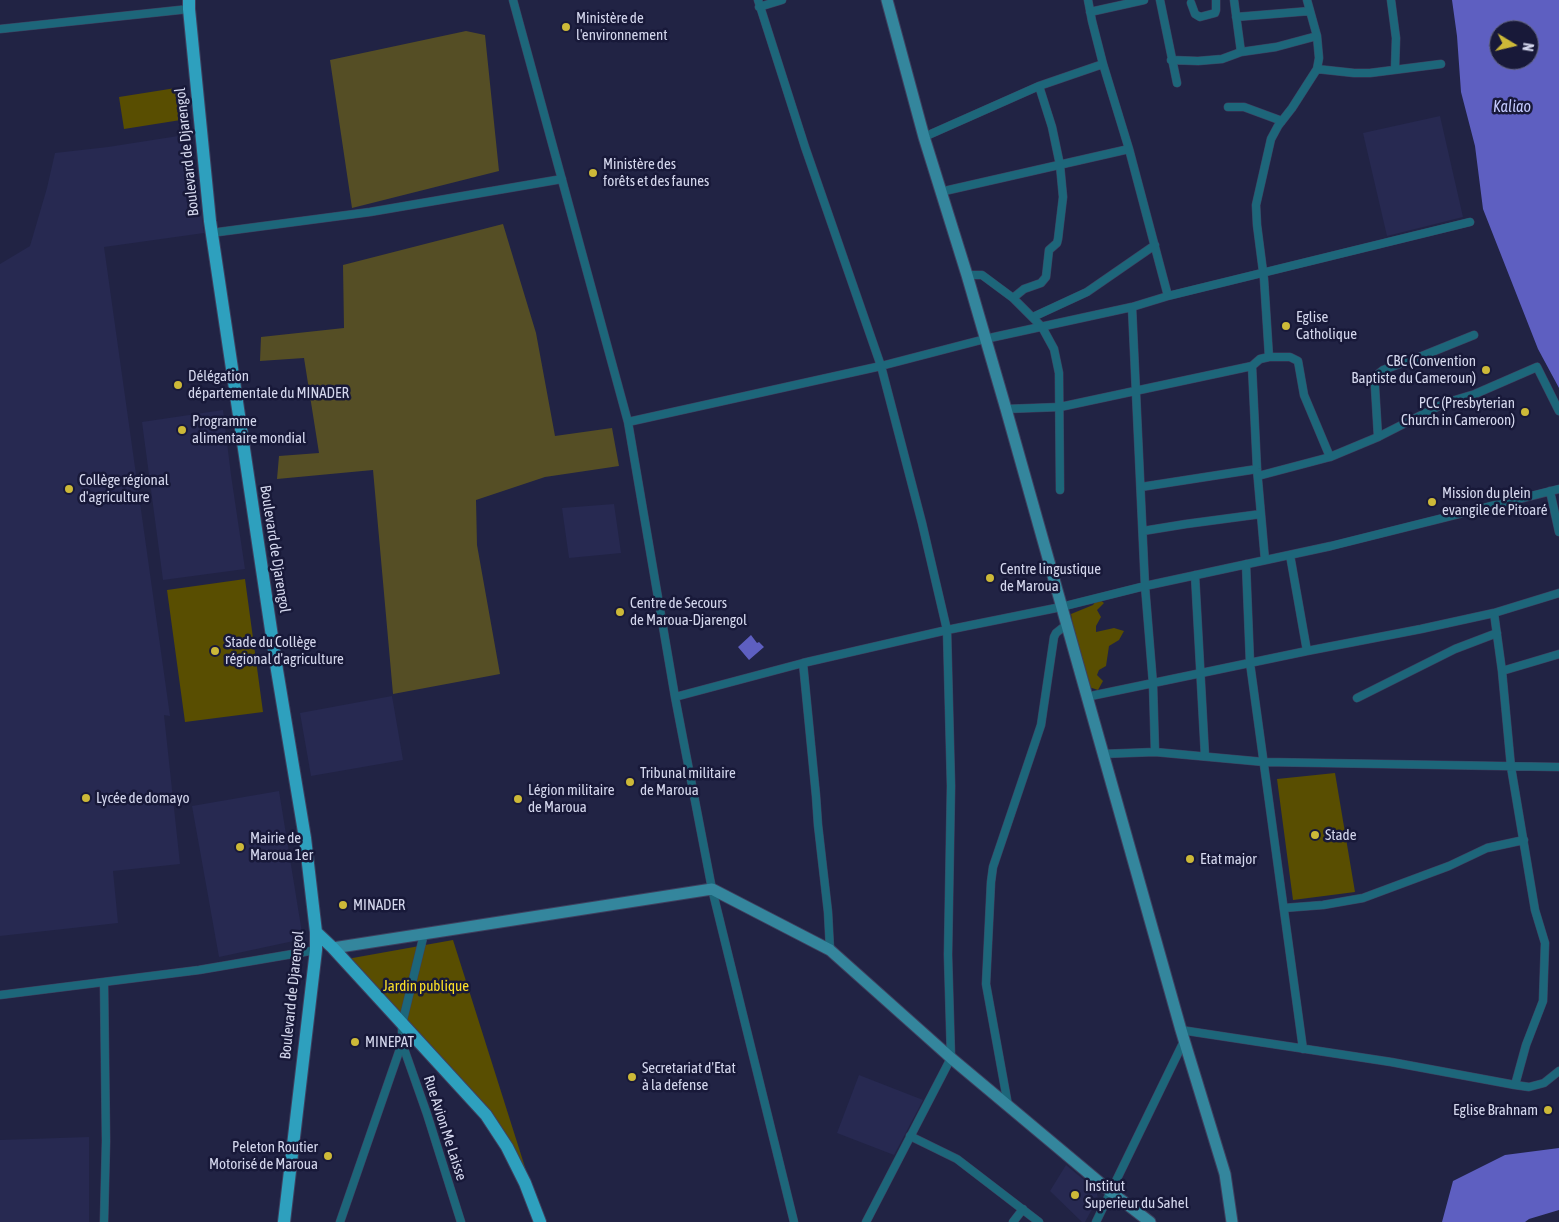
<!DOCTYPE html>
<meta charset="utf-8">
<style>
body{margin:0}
#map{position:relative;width:1559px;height:1222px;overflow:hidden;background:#212344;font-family:"Asap Condensed",sans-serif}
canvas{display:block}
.north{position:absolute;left:1489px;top:20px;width:50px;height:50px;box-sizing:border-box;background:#181939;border:1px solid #636581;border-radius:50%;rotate:99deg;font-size:14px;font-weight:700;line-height:20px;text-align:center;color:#d4d7ed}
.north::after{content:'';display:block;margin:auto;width:18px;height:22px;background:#cdb938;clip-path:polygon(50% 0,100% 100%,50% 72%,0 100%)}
</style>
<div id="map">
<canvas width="1559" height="1222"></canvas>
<div class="north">N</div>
</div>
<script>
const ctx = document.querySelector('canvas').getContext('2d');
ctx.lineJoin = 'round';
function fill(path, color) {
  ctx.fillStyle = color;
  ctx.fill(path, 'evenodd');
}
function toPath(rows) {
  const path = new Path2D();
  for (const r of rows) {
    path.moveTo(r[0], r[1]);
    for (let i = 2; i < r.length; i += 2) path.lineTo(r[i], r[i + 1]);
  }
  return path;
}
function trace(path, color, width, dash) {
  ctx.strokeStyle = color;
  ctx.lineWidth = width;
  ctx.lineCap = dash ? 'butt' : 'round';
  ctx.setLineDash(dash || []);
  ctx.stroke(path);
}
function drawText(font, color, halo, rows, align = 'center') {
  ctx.font = font + ' "Asap Condensed",sans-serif';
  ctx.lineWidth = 5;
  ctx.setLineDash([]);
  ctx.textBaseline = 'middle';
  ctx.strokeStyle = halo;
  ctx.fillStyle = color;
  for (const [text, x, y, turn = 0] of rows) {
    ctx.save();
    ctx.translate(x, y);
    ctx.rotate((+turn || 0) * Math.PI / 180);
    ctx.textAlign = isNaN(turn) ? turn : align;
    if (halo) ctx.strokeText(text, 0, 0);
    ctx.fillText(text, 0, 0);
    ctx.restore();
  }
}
const built = toPath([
 [1440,116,1463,217,1387,236,1363,133],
 [191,134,204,233,104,247,170,716,164,715,180,864,113,871,118,923,0,936,0,264,30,246,47,188,55,153,108,147],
 [223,410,231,475,245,569,163,580,142,422],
 [614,504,621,553,569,558,562,508],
 [392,696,403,760,311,776,300,713],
 [279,791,303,939,219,957,192,806],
 [859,1075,923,1100,894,1155,837,1133],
 [89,1137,89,1222,0,1222,0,1140],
 [1066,1165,1096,1190,1098,1198,1085,1222,1082,1222,1050,1191]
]);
const green = toPath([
 [182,87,187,119,124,129,119,97],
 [245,579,263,712,185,722,167,590],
 [1098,598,1104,603,1097,610,1101,617,1096,626,1096,632,1114,628,1124,631,1119,640,1109,646,1106,666,1099,670,1097,675,1103,681,1098,690,1089,687,1072,648,1076,635,1073,626,1071,614,1093,605],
 [1335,773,1355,892,1293,900,1277,779],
 [453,940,530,1183,489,1112,347,959]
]);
const forest = toPath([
 [466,31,485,35,499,171,352,208,330,60],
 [503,224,536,333,555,436,612,428,619,466,545,477,476,500,477,545,500,674,393,694,373,470,277,479,279,456,319,453,304,358,260,361,261,337,344,328,343,265]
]);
const water = toPath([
 [1452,0,1559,0,1559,388,1538,349,1483,209,1475,146,1461,92,1457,36],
 [1499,30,1529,30,1529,60,1499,60],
 [751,635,757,643,759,642,764,647,749,660,738,647],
 [1559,1148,1559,1210,1529,1219,1525,1222,1442,1222,1453,1181,1505,1155]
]);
const street = toPath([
 [513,0,628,422,675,697,712,889,794,1222],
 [758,0,805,147,881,366,922,523,947,630,951,786,948,955,951,1058,866,1222],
 [1088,0,1092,21,1103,64,1129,149,1168,296],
 [1160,0,1177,83],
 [1234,0,1241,52],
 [1391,0,1396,38,1395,69],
 [1191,3,1195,14,1200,17,1215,13,1216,10,1216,0],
 [759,7,782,0],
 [1090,12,1144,0],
 [1236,17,1310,11],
 [0,29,189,9],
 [1171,60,1198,61,1222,59,1241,52,1276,47,1317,36],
 [1317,69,1354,73,1370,73,1441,64],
 [1228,107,1244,107,1282,121],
 [924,137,1039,86,1103,64],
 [940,192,1129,149],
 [211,233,370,212,562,179],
 [967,275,982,275,1013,298,1042,327,1054,349,1059,373,1060,490],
 [1013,298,1024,289,1041,283,1046,277,1049,250,1057,243,1058,239,1063,197,1060,165,1052,127,1039,86],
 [1132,307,1145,586,1153,684,1155,752],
 [1033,317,1087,292,1155,245],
 [1269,357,1290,357,1298,361,1304,395,1330,457],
 [1252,366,1257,469,1265,560],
 [1006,409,1060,407,1252,366,1260,359,1269,357,1264,279,1257,225,1256,205,1271,139,1278,126,1292,108,1317,69,1319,58,1317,36,1307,0],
 [628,422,881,366,985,339,1132,307,1168,296,1470,222],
 [1378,437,1375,387,1375,380,1378,374,1383,370,1422,356,1474,335],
 [1258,476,1330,457,1378,437,1445,403,1475,394,1537,367,1559,411],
 [1141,487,1257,469],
 [1550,491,1559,532],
 [1143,531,1186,524,1261,514],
 [1290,555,1307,651],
 [1246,564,1250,663,1303,1049],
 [1195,575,1205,756],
 [1494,613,1502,671,1511,767,1535,910,1545,943,1543,1001,1526,1045,1515,1085],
 [803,663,816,796,818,825,828,912,830,950],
 [1502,671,1559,654],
 [675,697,803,663,947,630,1061,607,1145,586,1331,546,1559,489],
 [1086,697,1307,651,1421,629,1494,613,1559,593],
 [1357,698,1455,649,1497,633],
 [1102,754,1155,752,1264,762,1559,767],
 [1284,908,1323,905,1363,898,1449,866,1487,848,1524,840],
 [104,982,106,1141,104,1222],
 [0,995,199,970,316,950],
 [1181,1030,1391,1062,1515,1085,1529,1087,1544,1083,1559,1071],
 [402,1043,427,1114,461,1222],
 [1008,1105,986,984,991,882,993,867,1041,725,1054,637,1056,633,1066,625],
 [910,1136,957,1159,1039,1222],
 [340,1222,402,1043,402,1024,424,934],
 [1013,1222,1023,1209],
 [1096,1222,1184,1041]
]);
const secondary = toPath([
 [887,0,924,137,967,275,1006,409,1181,1030,1225,1174,1232,1222],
 [333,948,712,889,830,950,951,1058,1111,1192,1150,1222]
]);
const primary = toPath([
 [189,0,189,9,210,221,277,670,305,838,316,932,316,950,284,1222],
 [316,932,333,948,486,1115,507,1147,525,1183,540,1222]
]);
const markers = [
 [566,27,5,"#cdb938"],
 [593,173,5,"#cdb938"],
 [1286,326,5,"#cdb938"],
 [1486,370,5,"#cdb938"],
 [178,385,5,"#cdb938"],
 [1525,412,5,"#cdb938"],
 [182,430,5,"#cdb938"],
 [69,489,5,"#cdb938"],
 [1432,502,5,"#cdb938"],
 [990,578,5,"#cdb938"],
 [620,612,5,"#cdb938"],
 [215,651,5,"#cdb938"],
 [630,782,5,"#cdb938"],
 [86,798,5,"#cdb938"],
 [518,799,5,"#cdb938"],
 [1315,835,5,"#cdb938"],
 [240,847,5,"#cdb938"],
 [1190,859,5,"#cdb938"],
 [343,905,5,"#cdb938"],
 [355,1042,5,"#cdb938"],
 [632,1077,5,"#cdb938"],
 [1548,1110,5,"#cdb938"],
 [328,1156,5,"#cdb938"],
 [1075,1195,5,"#cdb938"]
];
const poiNames = [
 ["Ministère de",576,18],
 ["l'environnement",576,35],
 ["Ministère des",603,164],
 ["forêts et des faunes",603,181],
 ["Eglise",1296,317],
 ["Catholique",1296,334],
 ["CBC (Convention",1476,361,"right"],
 ["Baptiste du Cameroun)",1476,378,"right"],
 ["Délégation",188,376],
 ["départementale du MINADER",188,393],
 ["PCC (Presbyterian",1515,403,"right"],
 ["Church in Cameroon)",1515,420,"right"],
 ["Programme",192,421],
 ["alimentaire mondial",192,438],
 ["Collège régional",79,480],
 ["d'agriculture",79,497],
 ["Mission du plein",1442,493],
 ["evangile de Pitoaré",1442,510],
 ["Centre lingustique",1000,569],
 ["de Maroua",1000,586],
 ["Centre de Secours",630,603],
 ["de Maroua-Djarengol",630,620],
 ["Stade du Collège",225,642],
 ["régional d'agriculture",225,659],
 ["Tribunal militaire",640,773],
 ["de Maroua",640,790],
 ["Légion militaire",528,790],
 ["de Maroua",528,807],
 ["Lycée de domayo",96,798],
 ["Stade",1325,835],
 ["Mairie de",250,838],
 ["Maroua 1er",250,855],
 ["Etat major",1200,859],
 ["MINADER",353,905],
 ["MINEPAT",365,1042],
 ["Secretariat d'Etat",642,1068],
 ["à la defense",642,1085],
 ["Eglise Brahnam",1538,1110,"right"],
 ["Peleton Routier",318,1147,"right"],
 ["Motorisé de Maroua",318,1164,"right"],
 ["Institut",1085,1186],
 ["Superieur du Sahel",1085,1203]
];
const streetNames = [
 ["Boulevard de Djarengol",187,152,-96],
 ["Boulevard de Djarengol",275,549,81],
 ["Boulevard de Djarengol",292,995,-84],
 ["Rue Avion Me Laisse",445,1128,72]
];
const parkNames = [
 ["Jardin publique",426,986]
];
const waterNames = [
 ["Kaliao",1512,107]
];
fill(built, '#272951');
fill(green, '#594e01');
fill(forest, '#554e25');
fill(water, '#5e5fc1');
trace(street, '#3e405f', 9);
trace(secondary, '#3e405f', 13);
trace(primary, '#3e405f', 14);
trace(street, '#1d667a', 8);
trace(secondary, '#34869d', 11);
trace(primary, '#2ea0be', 12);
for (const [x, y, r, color] of markers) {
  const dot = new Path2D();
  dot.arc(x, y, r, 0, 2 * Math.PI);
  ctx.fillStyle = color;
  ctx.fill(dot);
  trace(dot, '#181939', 2);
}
drawText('15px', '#d4d7ed', '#181939', poiNames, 'left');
drawText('15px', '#d4d7ed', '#181939', streetNames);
drawText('15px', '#fbdf26', '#181939', parkNames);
drawText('italic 16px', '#c5cbff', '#181939', waterNames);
</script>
